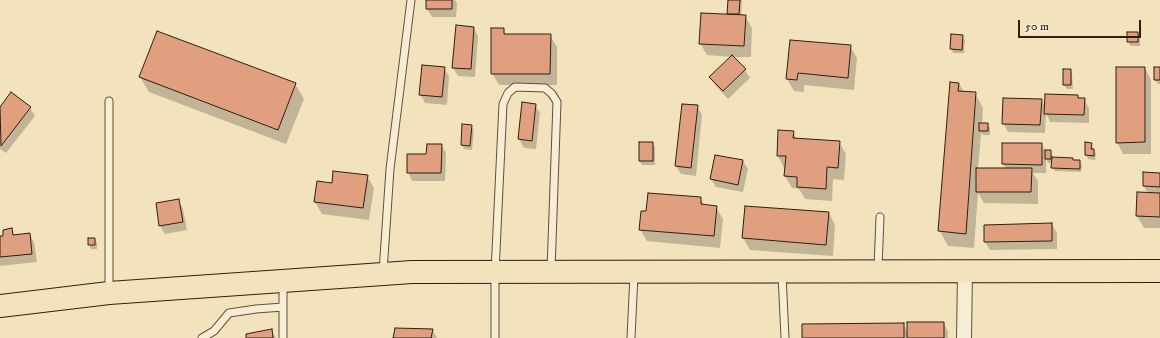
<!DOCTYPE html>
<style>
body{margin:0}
#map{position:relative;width:1160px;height:338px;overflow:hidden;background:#f3e3bd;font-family:"IM FELL DW Pica",serif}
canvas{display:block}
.scale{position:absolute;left:1018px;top:20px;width:123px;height:18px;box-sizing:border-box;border:2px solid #2d1f14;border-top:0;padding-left:5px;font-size:12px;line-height:14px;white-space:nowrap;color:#2d1f14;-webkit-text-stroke:3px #f7edd4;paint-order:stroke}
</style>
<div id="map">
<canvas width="1160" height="338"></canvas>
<div class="scale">50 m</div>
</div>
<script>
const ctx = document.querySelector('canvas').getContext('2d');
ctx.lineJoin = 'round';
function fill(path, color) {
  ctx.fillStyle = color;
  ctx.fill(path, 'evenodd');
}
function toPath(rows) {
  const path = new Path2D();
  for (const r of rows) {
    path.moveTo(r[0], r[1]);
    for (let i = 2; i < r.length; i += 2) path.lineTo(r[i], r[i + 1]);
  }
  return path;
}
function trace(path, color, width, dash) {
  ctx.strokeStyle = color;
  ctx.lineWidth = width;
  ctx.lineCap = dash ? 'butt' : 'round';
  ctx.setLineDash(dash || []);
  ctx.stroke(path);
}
const shadow = toPath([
 [427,0,455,0,457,3,456,17,432,17,427,9],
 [729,0,742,0,741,16,745,16,752,28,751,57,733,57,745,70,750,78,728,99,715,85,710,77,732,57,707,55,700,43,729,15,728,13],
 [474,28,478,36,475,77,458,76,453,68],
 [503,29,506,35,550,35,557,47,557,85,499,85,492,73],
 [1138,33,1140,37,1140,46,1131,46,1128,42],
 [962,36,965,40,964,53,953,53,951,48],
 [791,41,850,46,857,58,854,90,804,85,804,92,794,91,787,79],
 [444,68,449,76,447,105,425,103,420,94],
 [1145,68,1151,80,1151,154,1123,154,1117,142],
 [1155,68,1160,68,1160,84,1158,84,1155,80],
 [1070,70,1072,74,1073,89,1067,89,1064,85],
 [140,77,295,84,304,99,286,144,149,92],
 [951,83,959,84,964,92,975,93,983,108,982,124,987,124,990,128,990,135,983,135,981,133,978,169,1006,169,1003,164,1003,144,1041,144,1045,151,1051,151,1053,158,1072,159,1074,161,1079,161,1082,165,1081,172,1055,171,1052,167,1052,163,1048,163,1046,159,1046,173,1033,173,1038,181,1038,204,984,203,978,193,974,248,948,246,940,231],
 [12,94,30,108,35,116,6,153,0,149,0,108],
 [1078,96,1079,99,1084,99,1089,108,1089,123,1050,122,1046,113,1045,133,1008,132,1003,123,1041,100,1046,108],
 [523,104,535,105,540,113,536,149,524,148,519,139],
 [697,106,702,115,696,176,681,174,676,166],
 [471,126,474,130,472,150,464,149,462,145],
 [793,132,797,139,839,142,846,154,844,180,833,179,832,201,805,199,799,189,792,188,785,176,786,168,784,168,778,156],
 [653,143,655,147,655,165,642,165,640,161],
 [1091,144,1096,154,1095,160,1088,159,1086,155],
 [441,145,446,153,445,181,412,181,408,172],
 [716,156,743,161,748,169,743,192,716,187,711,179],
 [1144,173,1160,174,1160,228,1144,228,1137,216,1148,194,1144,186],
 [367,176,374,188,369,220,322,214,315,202,333,184],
 [700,198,705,206,716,207,723,219,720,248,647,241,640,229],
 [178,200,183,209,187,230,165,234,160,226],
 [829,213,835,225,833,256,750,250,743,238],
 [1052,224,1057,233,1057,249,990,250,985,242,985,226],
 [12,230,15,236,29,234,34,242,37,262,0,266,0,237,5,237],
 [95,239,97,243,97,249,91,249,89,245],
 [944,323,948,332,948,338,803,338,903,324,908,333],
 [271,330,276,338,247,338],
 [432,330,437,338,394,338]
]);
const building = toPath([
 [426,0,452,0,452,9,426,9,426,0],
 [728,0,740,0,739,14,727,14,728,0],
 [701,13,746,15,744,46,699,44,701,13],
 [456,25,474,27,471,69,452,68,456,25],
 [491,28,504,28,504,34,551,34,550,74,491,74,491,28],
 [157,31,296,83,278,130,139,77,157,31],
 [1127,32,1138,32,1138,42,1127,42,1127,32],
 [951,34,963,35,962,50,950,49,951,34],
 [790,40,851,45,848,78,798,73,797,80,786,79,790,40],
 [732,55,746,69,723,91,709,77,732,55],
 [422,65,445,67,442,97,419,95,422,65],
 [1116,67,1145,67,1145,142,1116,143,1116,67],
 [1154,67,1160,67,1160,80,1154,80,1154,67],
 [1063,69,1071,69,1071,85,1063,85,1063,69],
 [950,82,959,83,958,91,976,92,966,234,938,231,950,82],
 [11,92,31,107,1,146,0,107,11,92],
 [1045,94,1078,95,1078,98,1085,98,1084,115,1044,114,1045,94],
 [1003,98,1042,99,1040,125,1002,124,1003,98],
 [522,102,536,104,532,141,518,139,522,102],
 [682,104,698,105,691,168,675,166,682,104],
 [979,123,988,123,988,131,979,131,979,123],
 [462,124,472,125,470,146,461,145,462,124],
 [778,130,794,131,793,138,840,141,838,168,827,167,826,189,797,187,797,177,784,176,786,156,777,156,778,130],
 [639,142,653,142,653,161,639,161,639,142],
 [1085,142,1092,143,1091,149,1094,149,1094,156,1085,155,1085,142],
 [1002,143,1042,143,1042,165,1002,164,1002,143],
 [427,144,442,144,441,173,407,173,407,154,426,154,427,144],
 [1045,150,1051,150,1051,159,1045,159,1045,150],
 [715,155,743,160,738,185,710,179,715,155],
 [1052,157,1073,158,1073,160,1080,160,1080,169,1051,168,1052,157],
 [976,168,1032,168,1031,192,976,192,976,168],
 [333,171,368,175,363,208,314,202,317,181,332,183,333,171],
 [1143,172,1160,173,1160,187,1143,186,1143,172],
 [1137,192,1160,193,1160,217,1136,216,1137,192],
 [648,193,701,197,701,204,717,206,714,236,639,230,641,211,646,211,648,193],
 [179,199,183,222,159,226,156,203,179,199],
 [745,206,829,212,826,245,742,238,745,206],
 [1052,223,1052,241,984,242,984,225,1052,223],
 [12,228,13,235,30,233,32,254,0,257,0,236,3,236,3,230,12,228],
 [88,238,95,238,95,245,88,245,88,238],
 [907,322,944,322,944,338,907,338,907,322],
 [904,323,904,338,802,338,802,324,904,323],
 [395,328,433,329,431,338,393,338,395,328],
 [272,329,273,338,246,338,246,334,272,329]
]);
const lane = toPath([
 [878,268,880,217],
 [383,272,390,169,411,0],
 [782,274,785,338],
 [109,291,109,101],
 [202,338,214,331,229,313,256,309,283,307],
 [283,338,283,283],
 [495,338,495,272,503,104,508,93,515,87,545,88,552,94,557,102,551,270],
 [631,338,634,274]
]);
const street = toPath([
 [964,338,965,272]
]);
const highway = toPath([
 [0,306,109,293,412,272,1160,271]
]);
fill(shadow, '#0003');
fill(building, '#e09f7e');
trace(building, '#2d1f14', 1);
trace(lane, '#5e503e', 9);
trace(street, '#5e503e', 16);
trace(highway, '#2d1f14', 24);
trace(lane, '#f7edd4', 7);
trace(street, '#f7edd4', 14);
trace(highway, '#f3e3bd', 22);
</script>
